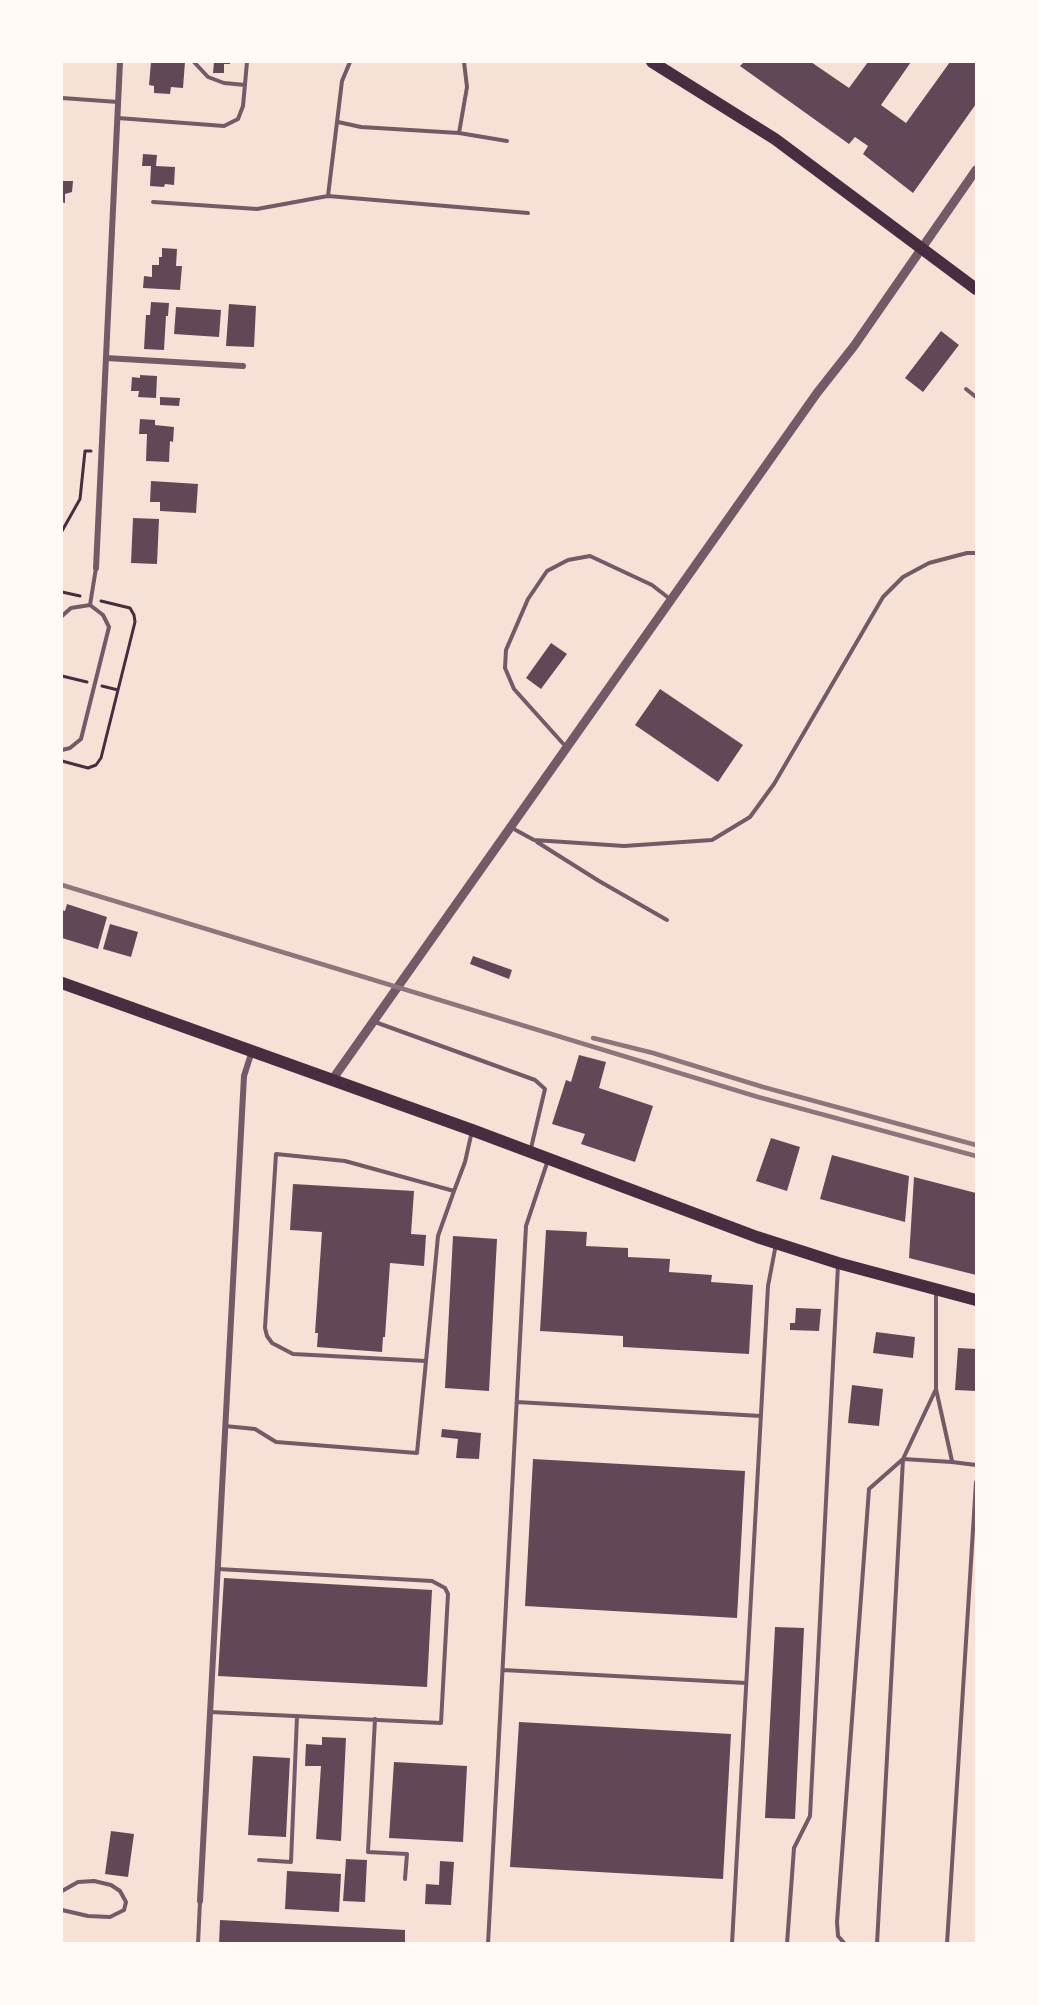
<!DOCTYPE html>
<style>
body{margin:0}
#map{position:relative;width:1038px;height:2005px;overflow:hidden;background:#f7e1d7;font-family:Poppins,sans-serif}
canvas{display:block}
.frame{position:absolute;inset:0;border:63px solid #fffaf5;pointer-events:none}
</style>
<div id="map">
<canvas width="1038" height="2005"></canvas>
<div class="frame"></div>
</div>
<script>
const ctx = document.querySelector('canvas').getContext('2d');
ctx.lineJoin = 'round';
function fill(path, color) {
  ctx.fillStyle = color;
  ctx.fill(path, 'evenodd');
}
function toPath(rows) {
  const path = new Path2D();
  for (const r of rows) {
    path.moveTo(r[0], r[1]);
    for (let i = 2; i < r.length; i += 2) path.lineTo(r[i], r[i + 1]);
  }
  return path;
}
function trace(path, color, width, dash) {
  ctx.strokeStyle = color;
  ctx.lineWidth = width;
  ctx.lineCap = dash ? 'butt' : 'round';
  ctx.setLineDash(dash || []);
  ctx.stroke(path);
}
const building = toPath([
 [151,62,185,62,183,88,171,87,170,94,154,93,154,86,149,85],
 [214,62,230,62,230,64,224,64,224,73,213,73],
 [744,62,811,62,849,88,868,62,911,62,881,105,906,123,950,62,976,62,976,104,913,193,863,154,868,146,855,137,849,144,740,66],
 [143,154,157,155,156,166,175,167,174,185,165,184,164,187,150,186,151,166,142,166],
 [62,181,73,181,72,192,65,194,65,203,62,202],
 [162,248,177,249,176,266,182,266,180,290,143,288,144,276,152,277,152,265,159,265,159,257,162,257],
 [151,302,169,303,168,316,166,316,164,350,144,349,146,315,150,315],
 [229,304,256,306,254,347,226,346],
 [176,307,221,310,219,337,174,334],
 [941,331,959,345,923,392,905,378],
 [140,375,157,376,156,398,138,397,139,391,131,391,132,377,140,378],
 [160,397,180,398,179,406,160,405],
 [140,419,155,420,155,425,174,427,173,442,170,441,169,462,146,461,147,434,139,434],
 [151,481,198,484,196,513,160,511,160,502,150,502],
 [133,518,159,519,157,564,131,563],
 [551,643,567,654,541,689,526,678],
 [660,689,743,745,718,782,635,725],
 [67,904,107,917,98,949,62,938,62,910,65,911],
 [110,924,138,932,131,957,103,949],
 [473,956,512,970,509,979,470,964],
 [579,1055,606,1062,599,1088,653,1106,635,1162,581,1144,585,1134,552,1124,566,1080,571,1082],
 [771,1138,800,1147,787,1191,756,1181],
 [832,1155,909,1176,905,1222,820,1199],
 [914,1177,976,1193,976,1275,909,1258],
 [293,1184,414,1191,411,1234,426,1235,424,1266,390,1263,385,1337,383,1337,382,1352,317,1347,318,1333,315,1333,322,1232,290,1230],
 [546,1230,587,1232,586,1246,628,1248,628,1257,670,1259,669,1272,712,1275,711,1282,753,1285,749,1354,623,1347,623,1336,540,1331],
 [453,1236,497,1239,489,1391,445,1388],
 [796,1308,821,1309,819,1331,790,1330,790,1323,795,1323],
 [876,1332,915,1337,913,1358,873,1353],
 [958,1348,976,1349,976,1391,955,1390],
 [852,1385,883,1389,879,1426,848,1423],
 [442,1429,481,1433,479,1459,456,1458,458,1439,441,1437],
 [533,1459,745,1471,737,1618,525,1606],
 [224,1578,432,1590,427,1687,218,1676],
 [775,1627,804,1628,795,1819,765,1818],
 [519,1722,731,1734,723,1879,510,1867],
 [322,1737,346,1738,341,1841,316,1839,321,1766,305,1766,306,1744,322,1745],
 [253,1756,290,1758,286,1837,248,1835],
 [394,1762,467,1766,463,1842,389,1838],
 [111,1831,134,1834,128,1877,105,1874],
 [346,1859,367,1860,365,1902,343,1901],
 [440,1861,454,1862,451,1905,425,1904,426,1884,439,1885],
 [287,1871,341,1874,339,1912,285,1909],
 [220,1920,405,1930,405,1944,219,1944]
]);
const path = toPath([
 [62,531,80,499,85,451,91,451],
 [62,592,80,596],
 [62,676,87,682],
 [102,686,118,690],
 [62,761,88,768,96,765,101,758,135,622,134,615,130,608,101,601]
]);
const service = toPath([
 [194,62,208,77,224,83,245,85],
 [62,98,118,102],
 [118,118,224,126,238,119,243,106,247,62],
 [338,122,361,127,459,133,507,141],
 [459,133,467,87,464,62],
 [328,196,342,81,350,62],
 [153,202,257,209,328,196,528,213],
 [966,389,976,397],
 [90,605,96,568],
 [62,616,71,608,90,605,103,615,109,627,81,739,70,748,62,750],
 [567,748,514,689,505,668,506,650,528,599,547,571,568,560,590,556,652,585,670,599],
 [512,828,534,840,624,846,712,840,750,817,774,784,883,597,903,577,929,563,967,553,976,553],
 [537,842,599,881,667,920],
 [375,1022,535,1080,545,1089,531,1148],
 [454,1191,438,1236,426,1361,293,1354,272,1343,267,1336,265,1328,276,1154,345,1161,454,1191,465,1162,472,1131],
 [936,1291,936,1389,952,1461],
 [517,1402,761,1416],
 [225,1426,255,1429,276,1442,417,1453,426,1361],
 [503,1670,746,1683],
 [210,1712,441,1723,448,1594,445,1588,432,1581,218,1569],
 [375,1719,368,1852,407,1854,405,1879],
 [259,1860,291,1862,297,1716],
 [62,1891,78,1882,94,1881,111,1885,120,1891,126,1902,124,1910,110,1917,88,1916,62,1910],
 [198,1944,200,1901],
 [488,1944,526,1226,548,1160],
 [732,1944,768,1286,776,1244],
 [787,1944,794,1848,810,1816,838,1265],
 [845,1944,838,1936,837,1922,869,1489,903,1459,936,1389],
 [877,1944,903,1459,952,1462,976,1465],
 [947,1944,976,1482]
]);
const minor = toPath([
 [106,358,243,366],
 [96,568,120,62],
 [200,1901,244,1076,252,1051]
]);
const tertiary = toPath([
 [332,1080,817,393,854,346,976,170]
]);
const primary = toPath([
 [652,62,775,139,976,289],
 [62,983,472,1130,757,1237,838,1263,976,1300]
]);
const rail = toPath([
 [62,885,758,1097,976,1156],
 [593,1038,653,1053,763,1087,976,1145]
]);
fill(building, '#644757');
trace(path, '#4a2c40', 3);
trace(service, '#755966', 4);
trace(minor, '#755966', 6);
trace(tertiary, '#755966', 9);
trace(primary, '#4a2c40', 12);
trace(rail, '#8f747c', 4.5);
</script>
